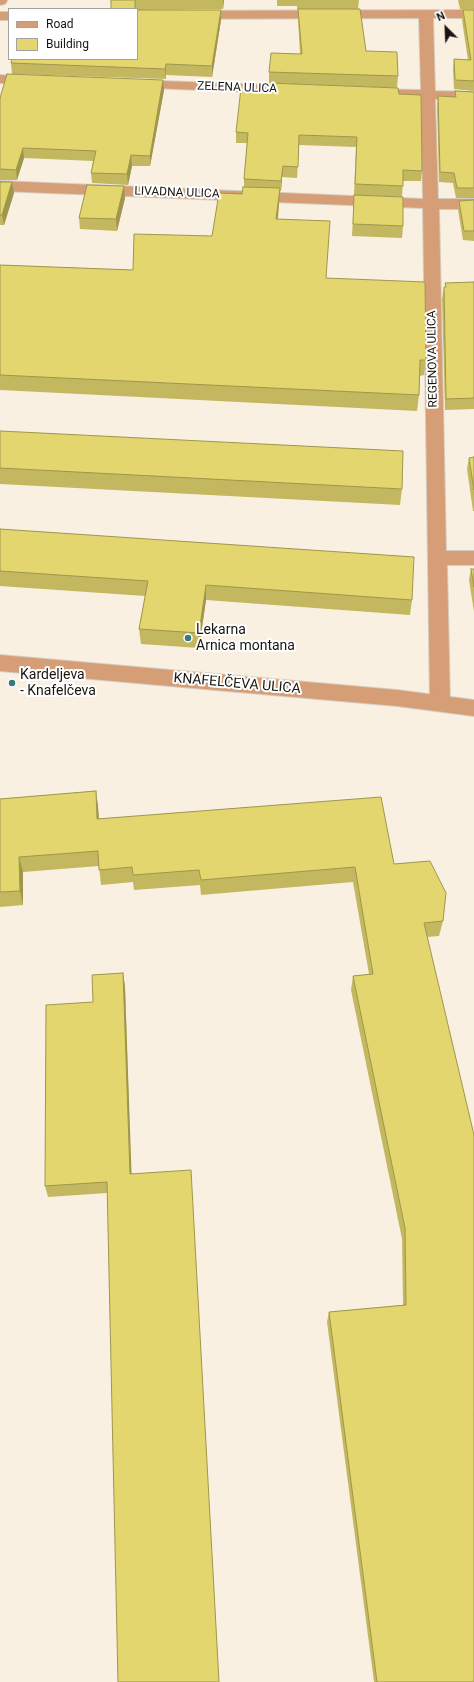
<!DOCTYPE html>
<meta charset="utf-8">
<style>
body{margin:0}
#map{position:relative;width:474px;height:1682px;overflow:hidden;background:#f9f0e2;font-family:Roboto,sans-serif}
canvas{display:block}
.legend{position:absolute;left:8px;top:8px;width:130px;height:52px;box-sizing:border-box;background:#fff;border:1px solid #a3a2a0;margin:0;padding:5px 7px;list-style:none;font-size:12px;color:#191611}
.legend li{display:flex;align-items:center;gap:8px;height:20px}
.legend b{width:20px;border:1px solid #a3a2a0}
.north{position:absolute;left:426px;top:8px;width:40px;height:40px;-webkit-text-stroke:3px #fff;paint-order:stroke;rotate:336deg;font-size:11px;font-weight:700;line-height:16px;text-align:center;color:#191611}
.north::after{content:'';display:block;margin:auto;width:14px;height:18px;background:#191611;clip-path:polygon(50% 0,100% 100%,50% 72%,0 100%)}
</style>
<div id="map">
<canvas width="474" height="1682"></canvas>
<ul class="legend">
<li><b style="height:5px;background:#d59e77"></b>Road</li>
<li><b style="height:11px;background:#e3d66e"></b>Building</li>
</ul>
<div class="north">N</div>
</div>
<script>
const ctx = document.querySelector('canvas').getContext('2d');
ctx.lineJoin = 'round';
function toPath(rows) {
  const path = new Path2D();
  for (const r of rows) {
    path.moveTo(r[0], r[1]);
    for (let i = 2; i < r.length; i += 2) path.lineTo(r[i], r[i + 1]);
  }
  return path;
}
function trace(path, color, width, dash) {
  ctx.strokeStyle = color;
  ctx.lineWidth = width;
  ctx.lineCap = dash ? 'butt' : 'round';
  ctx.setLineDash(dash || []);
  ctx.stroke(path);
}
function fill(path, color) {
  ctx.fillStyle = color;
  ctx.fill(path, 'evenodd');
}
function drawText(font, color, halo, rows, align = 'center') {
  ctx.font = font + ' Roboto,sans-serif';
  ctx.lineWidth = 4;
  ctx.setLineDash([]);
  ctx.textBaseline = 'middle';
  ctx.strokeStyle = halo;
  ctx.fillStyle = color;
  for (const [text, x, y, turn = 0] of rows) {
    ctx.save();
    ctx.translate(x, y);
    ctx.rotate((+turn || 0) * Math.PI / 180);
    ctx.textAlign = isNaN(turn) ? turn : align;
    if (halo) ctx.strokeText(text, 0, 0);
    ctx.fillText(text, 0, 0);
    ctx.restore();
  }
}
const minor = toPath([
 [0,0,7,0,7,1,5,4,0,5,0,0],
 [474,10,474,18,433,18,435,91,474,92,474,100,435,99,438,199,474,199,474,209,439,209,446,551,474,551,474,565,447,565,450,703,447,709,440,711,433,709,430,703,423,208,0,191,0,181,423,199,421,99,369,97,364,96,362,93,364,90,369,89,421,90,419,18,137,19,137,11,474,10],
 [0,12,9,12,9,20,0,20,0,12],
 [0,75,35,77,40,78,42,81,40,84,35,85,0,83,0,75],
 [133,80,297,86,302,87,304,90,302,93,297,94,128,87,126,84,128,81,133,80]
]);
const tertiary = toPath([
 [0,655,397,690,474,700,474,716,397,706,0,671,0,655]
]);
const wall = toPath([
 [111,0,224,0,223,9,137,10,137,9,111,9],
 [277,0,359,0,358,9,366,51,398,76,397,88,269,83,269,72,300,54,298,20,298,9,297,9,297,6,277,6],
 [458,0,474,0,474,9,460,9],
 [221,10,221,20,212,77,166,75,166,79,12,74,11,63,137,59],
 [463,10,474,10,474,91,454,89,453,69,454,59,468,60,462,20],
 [164,90,150,166,132,166,128,185,92,183,91,173,93,161,24,158,17,180,0,180,0,98],
 [455,91,474,92,474,198,456,198,453,183,439,182,437,106,438,96,455,97],
 [399,94,422,171,421,181,403,181,402,197,354,195,356,147,299,145,297,178,282,177,281,191,280,191,279,204,278,219,326,278,426,360,424,375,420,376,419,395,417,411,0,390,0,265,133,270,212,236,242,194,244,187,244,179,247,143,236,143,236,132],
 [0,182,14,193,4,225,0,225],
 [354,195,403,226,402,238,352,236],
 [125,198,117,231,80,229,79,218],
 [474,200,474,241,463,240,458,210,459,201],
 [474,282,474,409,445,410,442,299,444,287,445,287,445,283],
 [0,431,402,489,400,505,0,484],
 [474,457,474,511,473,511,467,469,469,458],
 [0,529,412,600,410,615,206,600,199,648,141,644,139,629,145,596,0,586],
 [471,569,474,569,474,612,469,580],
 [96,791,98,807,99,819,394,864,443,921,439,936,427,937,474,1682,374,1682,327,1322,329,1312,403,1305,402,1239,351,990,353,976,369,974,353,882,201,895,200,885,134,890,133,882,101,885,99,866,23,872,23,905,0,907,0,799],
 [123,973,125,987,131,1174,107,1193,48,1197,45,1186,93,1002]
]);
const shadedWall = toPath([
 [223,0,224,0,223,9],
 [221,10,221,20,212,77,212,66],
 [166,64,166,79,165,69],
 [163,80,164,90,150,166,150,156],
 [23,148,24,158,17,180,16,170],
 [131,155,132,166,128,185,127,174],
 [283,166,282,177,281,191,281,181],
 [12,182,14,193,4,225,2,215],
 [124,186,125,198,117,231,116,219],
 [280,188,279,204,276,234,276,219],
 [206,585,206,600,199,648,199,633],
 [96,791,98,807,100,835,97,819],
 [19,857,23,872,23,905,20,891],
 [123,973,125,987,132,1186,130,1174]
]);
const building = toPath([
 [111,0,135,0,135,9,111,9,111,0],
 [298,9,360,9,366,51,397,52,398,76,269,72,271,53,302,54,298,9],
 [137,10,221,10,212,66,166,64,165,69,11,63,12,59,137,59,137,10],
 [463,10,474,10,474,81,455,80,454,59,471,60,463,10],
 [7,74,163,80,150,156,131,155,127,174,91,173,96,151,23,148,16,170,0,169,0,98,7,74],
 [268,83,398,88,399,94,421,95,422,171,403,170,403,186,355,184,357,137,299,135,298,167,283,166,281,181,244,179,248,133,236,132,241,88,267,89,268,83],
 [455,91,474,92,474,188,457,188,454,173,440,172,438,96,456,97,455,91],
 [0,182,12,182,2,215,0,215,0,182],
 [87,185,124,186,116,219,79,218,87,185],
 [243,187,280,188,276,219,330,221,326,278,425,282,426,360,420,360,419,395,0,375,0,265,133,270,134,234,212,236,219,193,242,194,243,187],
 [354,195,403,197,403,226,353,224,354,195],
 [474,200,474,231,464,231,459,201,474,200],
 [474,282,474,398,446,399,444,287,446,287,445,283,474,282],
 [0,431,403,451,402,489,0,468,0,431],
 [474,457,474,490,469,458,474,457],
 [0,529,414,557,412,600,206,585,199,633,139,629,148,581,0,571,0,529],
 [471,569,474,569,474,587,471,569],
 [96,791,97,819,381,797,394,864,430,861,446,893,443,921,424,923,474,1135,474,1682,377,1682,329,1312,406,1305,405,1228,353,976,373,974,355,867,201,880,199,870,133,875,132,867,99,870,98,851,19,857,20,891,0,892,0,799,96,791],
 [123,973,130,1174,191,1170,219,1682,118,1682,107,1182,45,1186,46,1005,93,1002,92,975,123,973]
]);
const markers = [
 [188,638,4,"#337c7b"],
 [12,683,4,"#337c7b"]
];
const farStreetnames = [
 ["ZELENA ULICA",237,88,2],
 ["LIVADNA ULICA",177,193,2],
 ["REGENOVA ULICA",433,359,-91]
];
const poiNames = [
 ["Lekarna",196,630],
 ["Arnica montana",196,646],
 ["Kardeljeva",20,675],
 ["- Knafelčeva",20,691]
];
const streetNames = [
 ["KNAFELČEVA ULICA",237,684,5]
];
trace(minor, '#d5cdc1', 2);
trace(tertiary, '#d5cdc1', 2);
fill(minor, '#d59e77');
fill(tertiary, '#d59e77');
fill(wall, '#c3b85f');
fill(shadedWall, '#9f964d');
fill(building, '#e3d66e');
trace(building, '#9f964d', 1);
for (const [x, y, r, color] of markers) {
  const dot = new Path2D();
  dot.arc(x, y, r, 0, 2 * Math.PI);
  ctx.fillStyle = color;
  ctx.fill(dot);
  trace(dot, '#fff', 1.5);
}
drawText('12px', '#191611', '#fff', farStreetnames);
drawText('14px', '#191611', '#fff', poiNames, 'left');
drawText('14px', '#191611', '#fff', streetNames);
</script>
